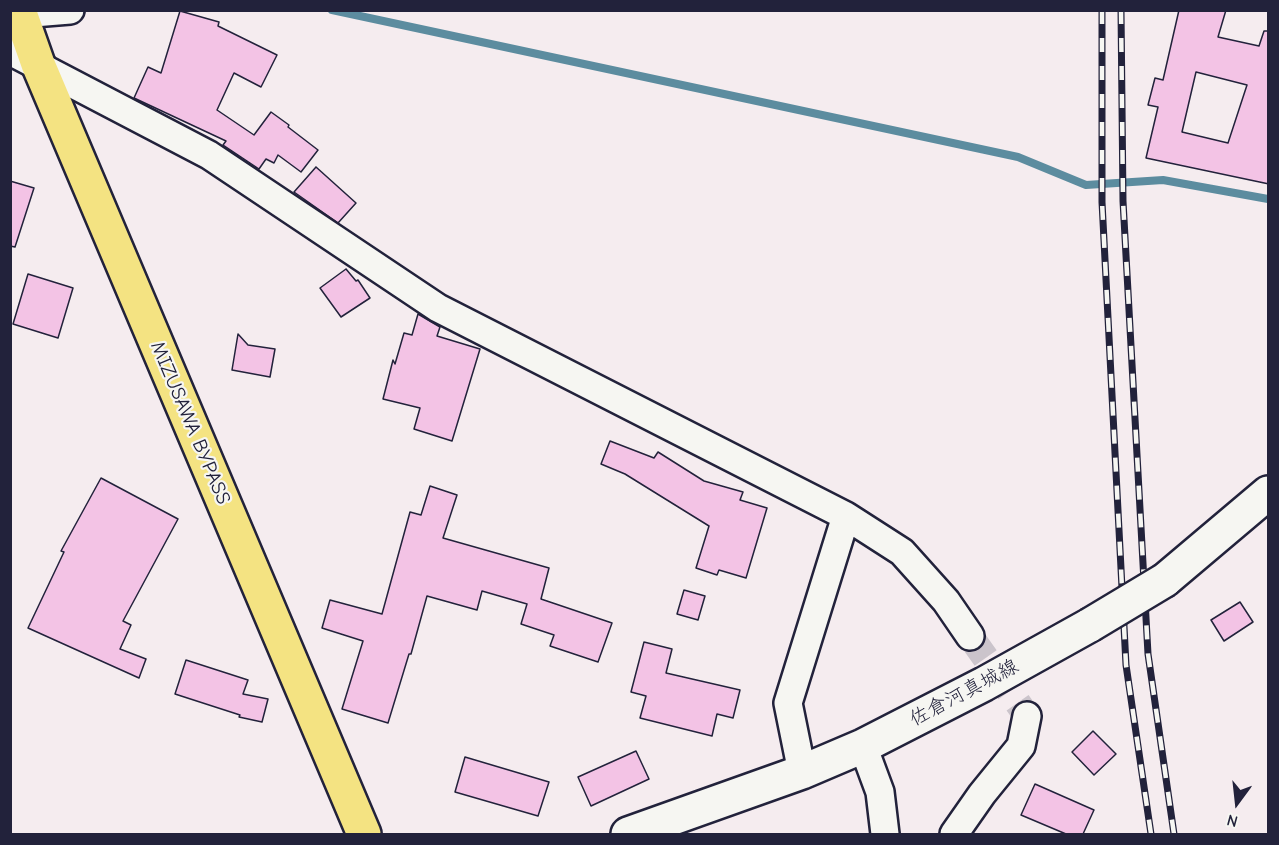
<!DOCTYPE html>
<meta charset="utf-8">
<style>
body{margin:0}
#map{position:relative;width:1279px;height:845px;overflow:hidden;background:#f5ecef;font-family:"Comic Neue",sans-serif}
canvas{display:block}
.frame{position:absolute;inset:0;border:12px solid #22223b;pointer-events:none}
.north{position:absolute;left:1207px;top:773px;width:60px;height:60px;-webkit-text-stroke:4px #f6f6f2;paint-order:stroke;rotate:195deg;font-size:16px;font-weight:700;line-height:24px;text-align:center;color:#22223b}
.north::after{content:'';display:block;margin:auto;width:21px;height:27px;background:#22223b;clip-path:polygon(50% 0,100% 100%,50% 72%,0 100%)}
</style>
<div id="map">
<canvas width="1279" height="845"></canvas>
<div class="frame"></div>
<div class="north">N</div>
</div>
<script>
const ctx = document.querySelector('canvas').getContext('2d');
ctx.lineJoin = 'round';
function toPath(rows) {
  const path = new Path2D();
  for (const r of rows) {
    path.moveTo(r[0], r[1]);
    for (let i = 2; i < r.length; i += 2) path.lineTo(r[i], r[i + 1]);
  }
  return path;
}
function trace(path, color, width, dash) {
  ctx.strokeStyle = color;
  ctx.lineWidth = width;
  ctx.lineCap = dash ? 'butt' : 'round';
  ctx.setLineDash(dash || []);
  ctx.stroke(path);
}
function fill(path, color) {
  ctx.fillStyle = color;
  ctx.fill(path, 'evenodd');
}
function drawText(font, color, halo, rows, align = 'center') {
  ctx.font = font + ' "Comic Neue","Klee One",sans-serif';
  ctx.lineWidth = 4.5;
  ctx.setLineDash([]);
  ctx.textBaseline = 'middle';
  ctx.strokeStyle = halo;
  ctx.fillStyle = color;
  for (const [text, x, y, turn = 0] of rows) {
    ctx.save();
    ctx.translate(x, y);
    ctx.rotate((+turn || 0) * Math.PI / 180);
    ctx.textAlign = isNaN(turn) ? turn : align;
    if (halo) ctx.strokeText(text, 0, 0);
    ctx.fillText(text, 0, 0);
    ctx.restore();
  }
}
const stream = toPath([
 [332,10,1018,157,1086,185,1163,180,1268,199]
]);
const building = toPath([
 [1179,10,1226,10,1218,37,1259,46,1264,31,1269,31,1269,184,1146,158,1158,107,1148,105,1155,78,1163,80,1179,10],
 [1196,72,1247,85,1228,143,1182,132,1196,72],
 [180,11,219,22,218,26,277,55,261,87,234,73,217,110,254,135,271,112,289,125,288,127,318,150,301,172,278,155,274,163,266,159,259,169,223,145,226,141,134,98,148,67,161,73,180,11],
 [316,167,356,203,338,223,294,192,316,167],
 [10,181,34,188,15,247,10,246,10,181],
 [346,269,356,281,358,280,370,298,341,317,320,288,346,269],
 [28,274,73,288,58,338,13,324,28,274],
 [418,314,440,327,437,336,480,349,452,441,414,429,420,408,383,399,393,360,395,364,404,333,412,335,418,314],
 [238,334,248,345,275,349,270,377,232,370,238,334],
 [610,441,654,458,658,452,704,481,743,492,740,500,767,508,746,578,719,570,717,575,696,568,709,526,625,474,601,464,610,441],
 [101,478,178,519,123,621,131,625,120,649,146,659,139,678,28,628,64,552,61,551,101,478],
 [430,486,457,495,443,538,549,568,541,599,612,623,598,662,550,646,554,635,521,624,527,604,482,591,477,610,427,596,411,654,409,654,388,723,342,709,363,641,322,628,330,600,382,614,410,512,421,515,430,486],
 [684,590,705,596,698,620,677,614,684,590],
 [1240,602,1253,622,1224,641,1211,620,1240,602],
 [644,642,672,649,666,673,740,690,733,718,717,714,712,736,640,718,646,696,631,692,644,642],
 [186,660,248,680,243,694,268,699,262,722,239,717,240,715,175,694,186,660],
 [1093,731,1116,754,1094,775,1072,752,1093,731],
 [636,751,649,779,591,806,578,777,636,751],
 [465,757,549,782,538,816,455,792,465,757],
 [1035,784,1094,810,1083,834,1066,834,1021,815,1035,784]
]);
const minorTunnel = toPath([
 [970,636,1027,716]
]);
const minor = toPath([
 [21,14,70,10],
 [10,51,209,155,438,308,846,516,788,703,802,772],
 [846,516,902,552,946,601,970,636],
 [863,746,880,792,885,834],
 [954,834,982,794,1021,746,1027,716]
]);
const secondary = toPath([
 [1165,580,1268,493],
 [628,834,802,772,863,746,984,684,1090,625]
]);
const trunk = toPath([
 [19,10,38,64,364,834]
]);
const rail = toPath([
 [1102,10,1102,202,1126,665,1151,834],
 [1121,10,1123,201,1148,654,1174,834]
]);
const secondaryBridge = toPath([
 [1090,625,1165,580]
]);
const streetNames = [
 ["MIZUSAWA BYPASS",190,423,67],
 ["佐倉河真城線",964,693,-28]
];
trace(stream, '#5c8c9f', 8);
fill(building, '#f3c3e5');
trace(building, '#22223b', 1.5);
trace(minorTunnel, '#cbc4cb', 27, [27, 14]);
trace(minor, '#22223b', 32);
trace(secondary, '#22223b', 38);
trace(trunk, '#22223b', 38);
trace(minor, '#f6f6f2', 27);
trace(secondary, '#f6f6f2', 33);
trace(trunk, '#f4e382', 33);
trace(rail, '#22223b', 7);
trace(rail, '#f6f6f2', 4.5, [14]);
trace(secondaryBridge, '#22223b', 38, []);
trace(secondaryBridge, '#f6f6f2', 33);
drawText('20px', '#22223b', '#f6f6f2', streetNames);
</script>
